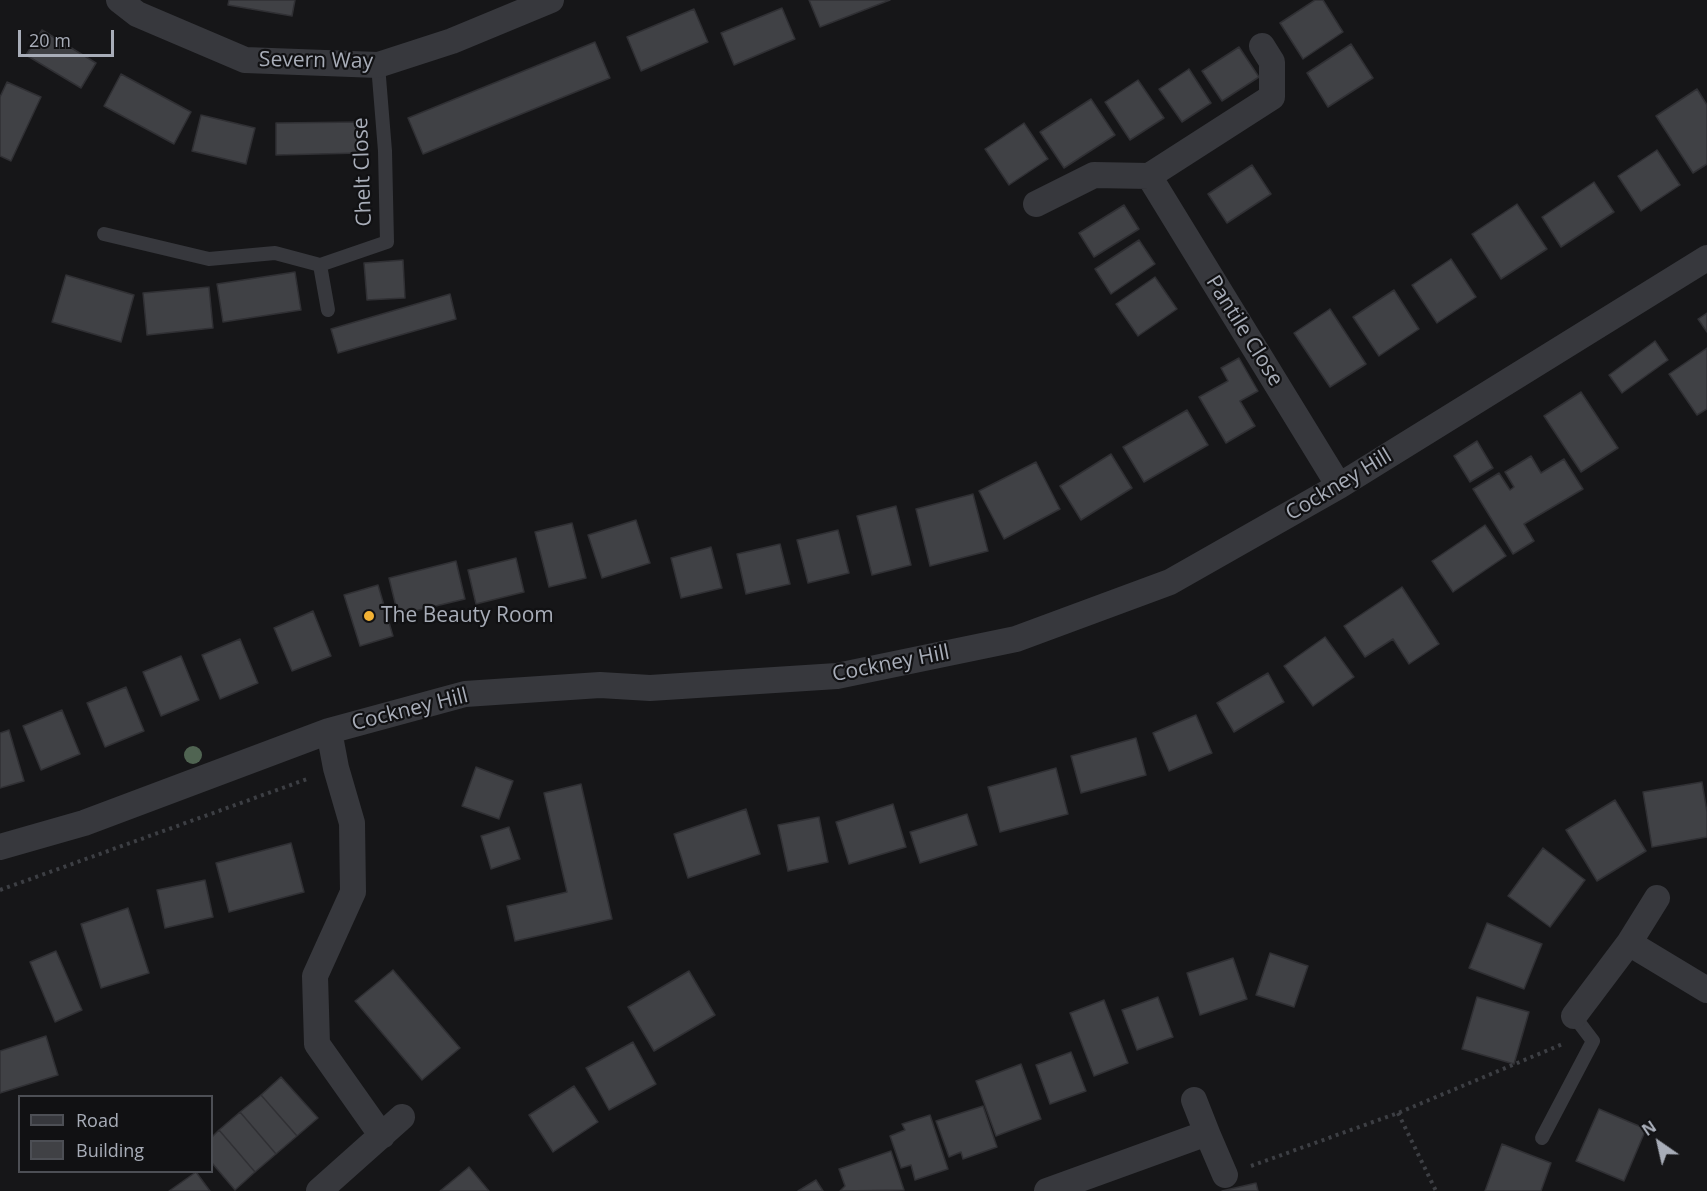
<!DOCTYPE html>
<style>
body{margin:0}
#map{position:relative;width:1707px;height:1191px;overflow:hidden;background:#161618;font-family:"Open Sans",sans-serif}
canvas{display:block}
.legend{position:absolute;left:18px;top:1095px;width:195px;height:78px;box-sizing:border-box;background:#111113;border:2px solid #4d4f55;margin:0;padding:8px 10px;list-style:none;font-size:18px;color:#a8adb8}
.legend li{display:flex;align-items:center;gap:12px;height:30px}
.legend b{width:30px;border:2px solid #4d4f55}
.north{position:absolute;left:1629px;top:1113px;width:60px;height:60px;-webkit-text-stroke:4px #111113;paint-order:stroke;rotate:326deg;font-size:16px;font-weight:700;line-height:24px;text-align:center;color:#a8adb8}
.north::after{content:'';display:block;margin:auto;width:21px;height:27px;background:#a8adb8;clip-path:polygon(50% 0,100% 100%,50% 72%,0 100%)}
.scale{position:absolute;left:18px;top:30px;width:96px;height:27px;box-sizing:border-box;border:3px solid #a8adb8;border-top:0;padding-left:8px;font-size:18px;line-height:21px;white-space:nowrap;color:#a8adb8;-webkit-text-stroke:4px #111113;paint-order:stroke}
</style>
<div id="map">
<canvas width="1707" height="1191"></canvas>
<ul class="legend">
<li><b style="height:8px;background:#37383d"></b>Road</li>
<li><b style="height:16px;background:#404145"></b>Building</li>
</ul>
<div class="north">N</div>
<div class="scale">20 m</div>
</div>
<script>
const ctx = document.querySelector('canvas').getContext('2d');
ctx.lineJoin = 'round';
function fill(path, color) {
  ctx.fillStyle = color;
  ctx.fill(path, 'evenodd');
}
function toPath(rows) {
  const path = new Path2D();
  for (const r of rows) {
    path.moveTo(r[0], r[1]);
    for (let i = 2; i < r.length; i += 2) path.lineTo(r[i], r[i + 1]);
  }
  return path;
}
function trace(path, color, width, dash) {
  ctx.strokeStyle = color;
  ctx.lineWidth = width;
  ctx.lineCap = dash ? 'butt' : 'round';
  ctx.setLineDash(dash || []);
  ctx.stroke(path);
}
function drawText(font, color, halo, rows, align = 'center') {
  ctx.font = font + ' "Open Sans",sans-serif';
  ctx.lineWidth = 4.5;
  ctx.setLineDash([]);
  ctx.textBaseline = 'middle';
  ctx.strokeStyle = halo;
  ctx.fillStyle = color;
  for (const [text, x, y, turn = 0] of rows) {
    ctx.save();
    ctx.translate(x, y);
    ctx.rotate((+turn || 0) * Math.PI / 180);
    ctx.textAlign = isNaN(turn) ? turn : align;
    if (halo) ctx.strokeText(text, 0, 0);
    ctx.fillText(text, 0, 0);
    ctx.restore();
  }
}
const building = toPath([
 [229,0,295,0,292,16,228,5,229,0],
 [809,0,890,0,820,27,809,0],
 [1315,0,1323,0,1343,32,1303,59,1280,23,1315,0],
 [782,8,795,39,734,65,721,33,782,8],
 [694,9,708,42,641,71,627,37,694,9],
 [42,30,96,63,81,88,26,55,42,30],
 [595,42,610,78,423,154,408,118,595,42],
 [1351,44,1373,78,1328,107,1307,73,1351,44],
 [1239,47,1259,77,1222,101,1202,71,1239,47],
 [1189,69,1211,103,1182,122,1159,89,1189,69],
 [121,74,191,112,174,144,104,106,121,74],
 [1138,80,1164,118,1130,140,1105,102,1138,80],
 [7,82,41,97,11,161,0,156,0,97,7,82],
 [1697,89,1707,105,1707,164,1693,173,1656,116,1697,89],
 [1091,99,1115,135,1064,168,1040,132,1091,99],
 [201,115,255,128,246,164,192,151,201,115],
 [361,122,361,153,276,155,276,123,361,122],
 [1024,123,1048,159,1009,185,985,149,1024,123],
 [1657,150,1680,185,1641,211,1618,176,1657,150],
 [1252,165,1271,194,1227,223,1208,194,1252,165],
 [1594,182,1614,212,1561,247,1542,217,1594,182],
 [1517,204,1547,249,1501,279,1472,234,1517,204],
 [1124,205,1139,229,1094,257,1079,233,1124,205],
 [1139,240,1155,264,1111,294,1095,269,1139,240],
 [1451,259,1476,297,1437,323,1412,285,1451,259],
 [403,260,405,298,367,300,364,263,403,260],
 [295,272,301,310,223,322,217,284,295,272],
 [66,275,134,295,121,342,52,322,66,275],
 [1155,277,1177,309,1138,336,1116,304,1155,277],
 [209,287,213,328,147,335,143,293,209,287],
 [1394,290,1419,329,1379,356,1353,317,1394,290],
 [450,294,456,319,338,353,331,329,450,294],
 [1330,309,1366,364,1330,387,1294,333,1330,309],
 [1707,313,1707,332,1698,319,1707,313],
 [1655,341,1668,360,1622,393,1609,375,1655,341],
 [1707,348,1707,409,1697,415,1669,374,1707,348],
 [1239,358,1258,391,1240,401,1255,426,1226,443,1199,397,1228,381,1221,368,1239,358],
 [1581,392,1618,448,1581,472,1544,416,1581,392],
 [1187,410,1208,445,1144,482,1123,447,1187,410],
 [1477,441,1493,468,1470,482,1454,456,1477,441],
 [1111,454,1132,488,1081,520,1060,486,1111,454],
 [1531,456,1541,473,1564,459,1583,489,1524,524,1534,541,1513,554,1473,489,1499,473,1510,490,1514,487,1505,472,1531,456],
 [1036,462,1060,509,1004,539,979,491,1036,462],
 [973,494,988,551,930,566,916,509,973,494],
 [896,506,911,565,872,575,857,516,896,506],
 [636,520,650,563,602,578,588,535,636,520],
 [572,523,586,578,549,587,535,532,572,523],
 [1485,525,1506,556,1453,592,1432,561,1485,525],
 [838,530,849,573,808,583,797,540,838,530],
 [780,544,790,584,746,594,737,554,780,544],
 [711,547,722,588,681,598,671,558,711,547],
 [516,558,524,592,476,604,468,570,516,558],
 [456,561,465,599,398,615,389,578,456,561],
 [378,585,393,636,360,646,344,595,378,585],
 [1402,587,1439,644,1409,664,1393,639,1365,657,1344,626,1402,587],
 [313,611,331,656,292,671,274,628,313,611],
 [1325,637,1354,677,1313,706,1284,666,1325,637],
 [240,639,258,683,220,699,202,655,240,639],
 [181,656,199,700,161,716,143,672,181,656],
 [1268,673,1284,702,1234,732,1217,703,1268,673],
 [126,687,144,731,105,747,87,703,126,687],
 [62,710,80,754,41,770,23,726,62,710],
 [1196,715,1212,753,1169,771,1153,733,1196,715],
 [9,730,24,781,0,788,0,733,9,730],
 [1136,738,1146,775,1081,793,1071,756,1136,738],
 [476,767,513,781,499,819,462,806,476,767],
 [1056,768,1068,814,1000,832,988,787,1056,768],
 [1702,782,1707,812,1707,837,1652,847,1643,792,1702,782],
 [581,784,612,919,515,941,507,906,567,892,544,793,581,784],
 [1615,800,1646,851,1597,881,1566,830,1615,800],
 [893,804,906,847,849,864,836,822,893,804],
 [746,809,760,854,688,878,674,834,746,809],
 [967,814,977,845,920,863,910,832,967,814],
 [819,817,828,862,788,871,778,825,819,817],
 [509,827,520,859,491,869,481,836,509,827],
 [291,843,304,892,229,912,216,863,291,843],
 [1543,848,1585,880,1550,927,1508,896,1543,848],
 [205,880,213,917,165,928,157,890,205,880],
 [128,908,149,973,101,988,81,924,128,908],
 [1487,923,1542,944,1524,989,1469,968,1487,923],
 [56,951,82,1010,55,1022,30,962,56,951],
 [1270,953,1308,966,1294,1007,1256,995,1270,953],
 [1233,958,1247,999,1200,1015,1187,973,1233,958],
 [393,970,460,1048,422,1080,355,1001,393,970],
 [689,971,715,1015,654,1051,628,1007,689,971],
 [1158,997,1173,1037,1137,1050,1122,1010,1158,997],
 [1477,997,1529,1012,1514,1064,1462,1049,1477,997],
 [1104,1000,1128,1063,1094,1076,1070,1013,1104,1000],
 [46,1036,58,1075,0,1093,0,1051,46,1036],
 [633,1042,656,1084,609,1110,586,1068,633,1042],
 [1071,1052,1086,1091,1050,1104,1036,1065,1071,1052],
 [1021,1064,1041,1119,996,1136,976,1081,1021,1064],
 [281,1077,318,1118,297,1136,261,1095,281,1077],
 [574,1086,598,1122,553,1152,529,1115,574,1086],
 [261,1095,297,1136,276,1154,240,1112,261,1095],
 [983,1106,997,1147,963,1159,961,1152,949,1157,936,1121,983,1106],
 [1599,1109,1646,1129,1624,1181,1576,1161,1599,1109],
 [240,1112,276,1154,255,1172,219,1130,240,1112],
 [930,1115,948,1169,915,1180,911,1165,901,1168,890,1136,905,1130,902,1124,930,1115],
 [219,1130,255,1172,235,1190,212,1163,212,1137,219,1130],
 [1502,1144,1551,1163,1541,1191,1485,1191,1502,1144],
 [891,1151,904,1190,840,1191,845,1186,839,1169,891,1151],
 [469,1167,489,1191,440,1191,469,1167],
 [196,1172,210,1191,169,1191,196,1172],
 [816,1180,823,1191,798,1191,816,1180],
 [1256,1183,1258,1191,1222,1191,1256,1183]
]);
const path = toPath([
 [0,890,310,778],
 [1398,1113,1436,1191],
 [1251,1166,1398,1113,1565,1043]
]);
const service = toPath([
 [104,234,209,259,275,253,320,265,387,242,385,151,378,65],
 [320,265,328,310],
 [1542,1138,1593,1041,1574,1016]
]);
const minor = toPath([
 [119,0,137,14,245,60,378,65,452,41,551,0],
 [1149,176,1272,97,1272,62,1262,46],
 [1036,204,1094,175,1149,176,1339,486],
 [329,731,336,768,352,823,353,892,315,976,317,1044,382,1136],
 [0,847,84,823,329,731,465,694,600,685,650,688,837,676,1016,639,1170,582,1339,486,1707,258],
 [1629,943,1707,990],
 [1574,1016,1629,943,1657,898],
 [1207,1133,1225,1175],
 [319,1191,402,1117],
 [1047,1191,1207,1133,1194,1100]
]);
const trees = [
 [193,755]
];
const markers = [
 [369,616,6,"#f2b134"]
];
const streetNames = [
 ["Severn Way",316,61,1],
 ["Chelt Close",363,172,-92],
 ["Pantile Close",1244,331,58],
 ["Cockney Hill",1339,485,-31],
 ["Cockney Hill",891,664,-11],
 ["Cockney Hill",410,710,-14]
];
const poiNames = [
 ["The Beauty Room",381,616]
];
fill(building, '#404145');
trace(building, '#303034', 1.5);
trace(path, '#3d3f44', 4, [3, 4.5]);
trace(service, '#37383d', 14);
trace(minor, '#37383d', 26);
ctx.fillStyle = '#506452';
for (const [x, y] of trees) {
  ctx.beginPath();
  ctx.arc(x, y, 9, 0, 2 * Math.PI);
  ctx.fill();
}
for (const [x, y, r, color] of markers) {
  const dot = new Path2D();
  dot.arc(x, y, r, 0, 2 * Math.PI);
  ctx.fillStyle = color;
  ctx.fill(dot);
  trace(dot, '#111113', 2);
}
drawText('21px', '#a8adb8', '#111113', streetNames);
drawText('21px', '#a8adb8', '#111113', poiNames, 'left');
</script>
